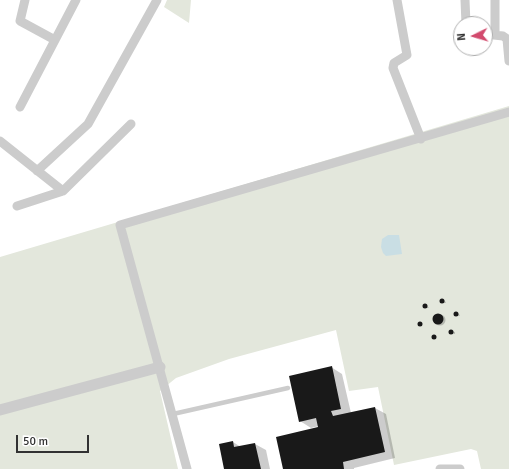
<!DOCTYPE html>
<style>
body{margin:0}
#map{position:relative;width:509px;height:469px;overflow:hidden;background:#fff;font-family:Signika,sans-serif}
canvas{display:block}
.north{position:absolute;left:453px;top:16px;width:40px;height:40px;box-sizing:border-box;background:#fff;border:1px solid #adadad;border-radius:50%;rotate:265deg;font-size:11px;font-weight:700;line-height:16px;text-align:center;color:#323232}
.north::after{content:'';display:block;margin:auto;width:14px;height:18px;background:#d24a6d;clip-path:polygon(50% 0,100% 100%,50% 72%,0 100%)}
.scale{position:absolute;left:16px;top:435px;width:73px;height:18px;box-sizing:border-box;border:2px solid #323232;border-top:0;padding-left:5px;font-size:12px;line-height:14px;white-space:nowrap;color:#323232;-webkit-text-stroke:3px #fff;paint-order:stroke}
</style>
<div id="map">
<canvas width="509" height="469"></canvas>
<div class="north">N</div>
<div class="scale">50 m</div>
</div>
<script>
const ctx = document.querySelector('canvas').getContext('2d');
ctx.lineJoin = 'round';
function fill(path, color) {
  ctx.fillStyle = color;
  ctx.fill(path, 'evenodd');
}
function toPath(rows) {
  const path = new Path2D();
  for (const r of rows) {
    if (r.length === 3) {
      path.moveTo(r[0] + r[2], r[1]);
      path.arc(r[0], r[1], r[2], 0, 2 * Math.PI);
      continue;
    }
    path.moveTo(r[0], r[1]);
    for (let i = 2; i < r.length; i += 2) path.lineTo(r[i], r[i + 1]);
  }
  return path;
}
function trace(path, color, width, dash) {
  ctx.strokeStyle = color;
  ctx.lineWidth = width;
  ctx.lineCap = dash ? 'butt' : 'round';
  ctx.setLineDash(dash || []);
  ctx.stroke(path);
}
const green = toPath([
 [167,0,191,0,189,23,164,7],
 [509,106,509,469,481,469,477,451,471,449,394,465,378,387,349,391,336,330,229,359,176,378,160,391,178,469,0,469,0,257]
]);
const water = toPath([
 [399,235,402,254,386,256,383,253,381,247,382,239,388,235]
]);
const shadow = toPath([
 [443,300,445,301,446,303,442,303,441,301],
 [424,305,426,305,429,308,426,308],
 [455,313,459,314,460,316,455,315],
 [440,320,5.5],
 [450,331,455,332,455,334,451,333],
 [331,367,342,374,351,413,375,408,386,414,395,458,354,468,354,469,284,469,320,428,319,426,311,428,300,421],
 [233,442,241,447,255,444,266,450,270,469,225,469]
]);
const building = toPath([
 [442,301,2.5],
 [425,306,2.5],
 [456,314,2.5],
 [438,319,5.5],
 [420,324,2.5],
 [451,332,2.5],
 [434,337,2.5],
 [332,366,341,409,331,411,333,416,375,407,385,452,343,462,344,469,283,469,276,437,318,427,316,418,299,422,289,376],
 [233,441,234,447,255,443,261,469,224,469,219,444]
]);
const service = toPath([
 [173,414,288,388]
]);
const minor = toPath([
 [25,0,20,21,55,40],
 [397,0,407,55,394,63,393,68,421,139],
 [465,0,466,24],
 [485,34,503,36,507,39,509,61],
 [495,34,495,0],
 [20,107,76,0],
 [0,141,63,191,17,206],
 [37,171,88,124,157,0],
 [63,191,131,124],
 [187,469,120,225,509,112],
 [440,469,460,469]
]);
const tertiary = toPath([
 [0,410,160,367]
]);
fill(green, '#e3e7dc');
fill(water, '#c9dee4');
fill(shadow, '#0003');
fill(building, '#191919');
trace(service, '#ccc', 4.5);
trace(minor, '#ccc', 9);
trace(tertiary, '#ccc', 11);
</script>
